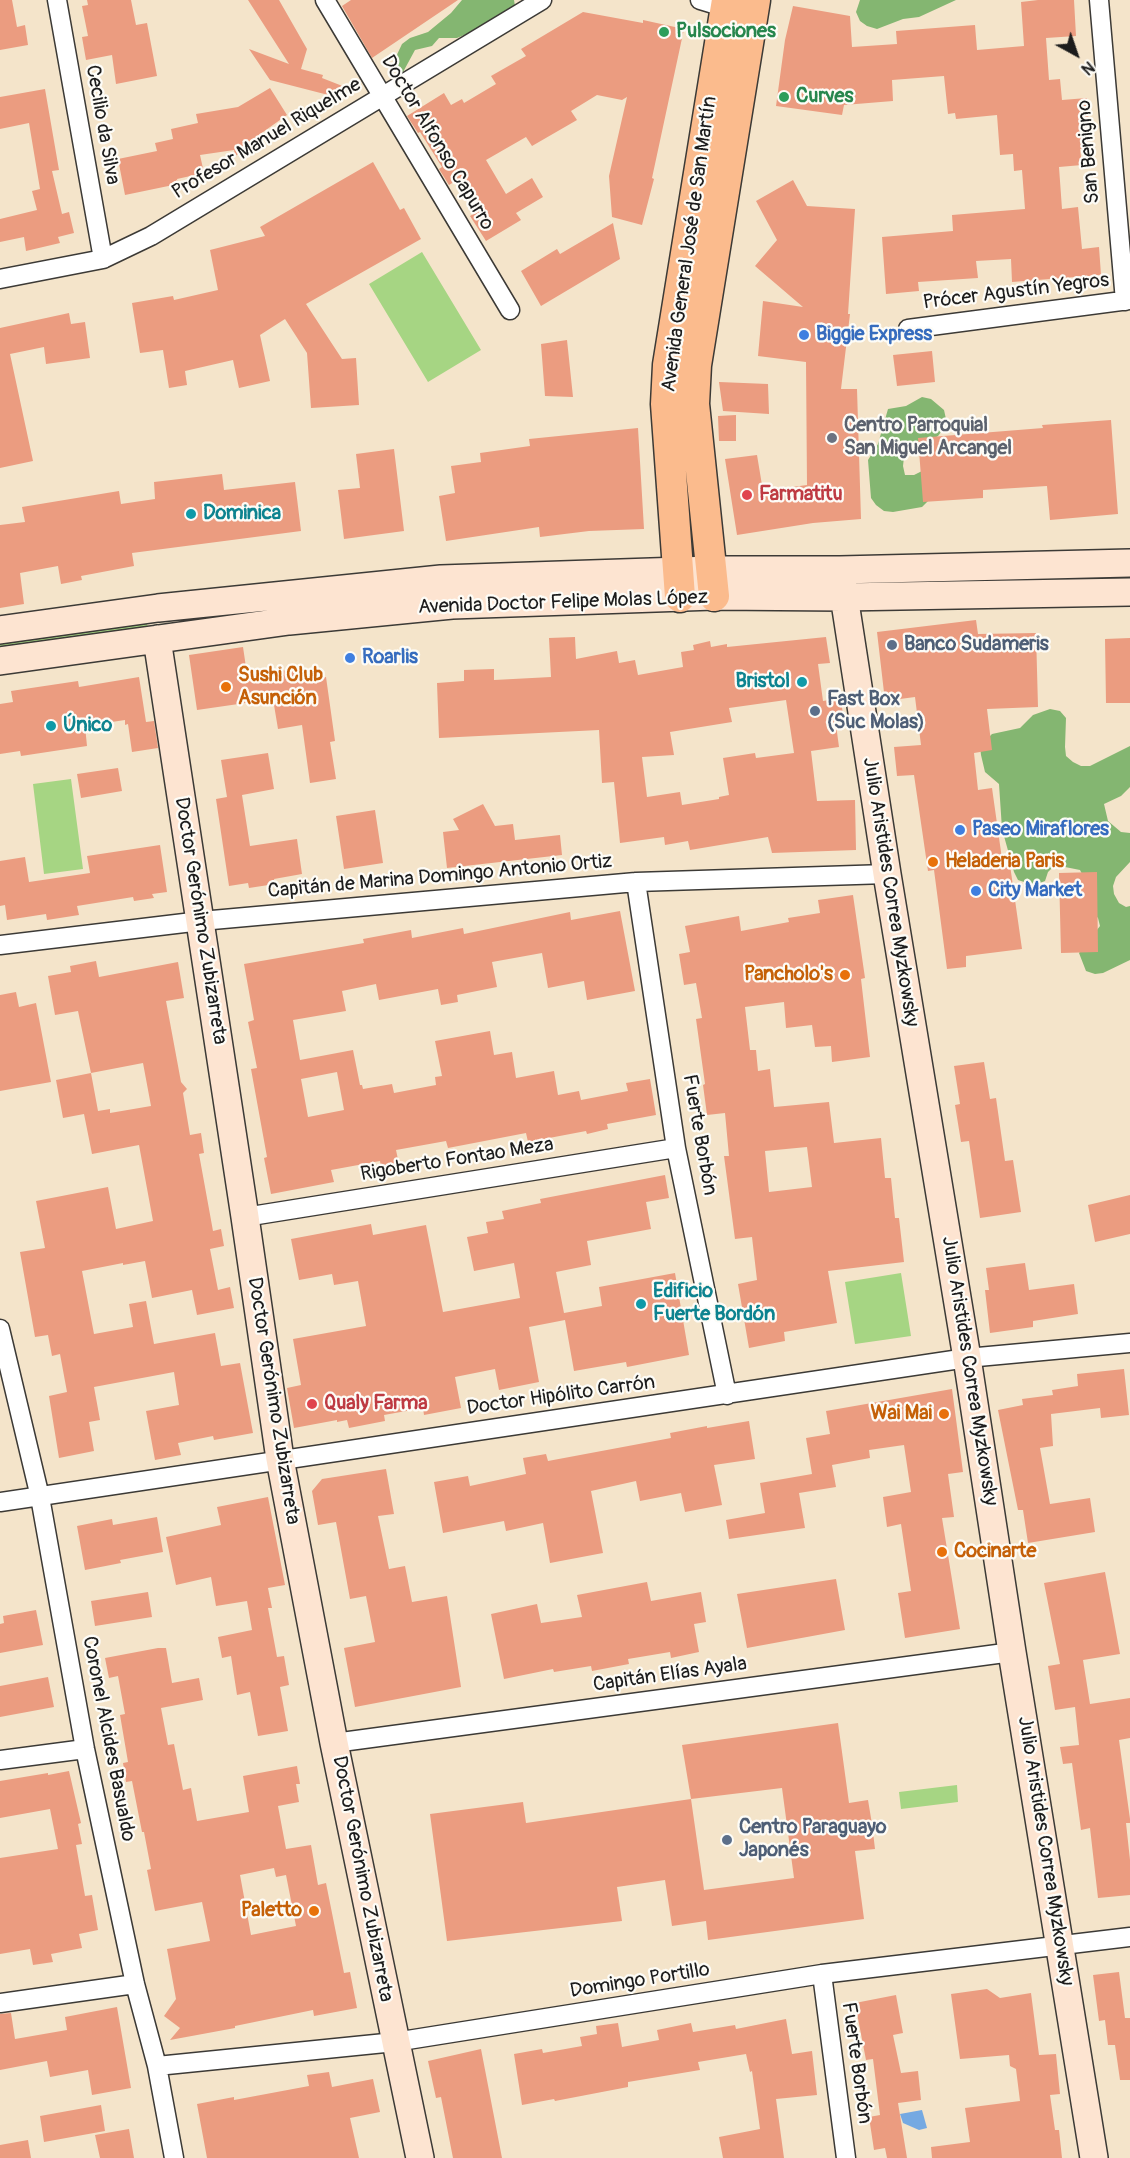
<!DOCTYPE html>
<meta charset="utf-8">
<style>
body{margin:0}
#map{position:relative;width:1130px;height:2158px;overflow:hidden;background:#f4e4ca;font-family:Pangolin,sans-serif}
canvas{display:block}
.north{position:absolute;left:1046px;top:24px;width:60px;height:60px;-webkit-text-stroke:4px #fdfcf7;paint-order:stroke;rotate:140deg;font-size:16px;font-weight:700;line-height:24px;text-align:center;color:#1c1c1c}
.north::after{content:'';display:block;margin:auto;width:21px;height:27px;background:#1c1c1c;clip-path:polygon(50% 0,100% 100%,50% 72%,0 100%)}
</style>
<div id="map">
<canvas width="1130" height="2158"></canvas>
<div class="north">N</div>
</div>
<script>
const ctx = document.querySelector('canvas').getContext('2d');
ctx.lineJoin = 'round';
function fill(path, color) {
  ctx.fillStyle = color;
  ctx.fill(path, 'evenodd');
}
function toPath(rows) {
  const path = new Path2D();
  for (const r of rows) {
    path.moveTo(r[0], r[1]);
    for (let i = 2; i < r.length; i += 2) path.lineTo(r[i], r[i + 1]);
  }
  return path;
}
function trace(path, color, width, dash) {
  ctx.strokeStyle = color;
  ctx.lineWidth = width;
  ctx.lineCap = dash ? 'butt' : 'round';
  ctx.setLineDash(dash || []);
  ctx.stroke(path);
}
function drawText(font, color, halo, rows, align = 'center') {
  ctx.font = font + ' Pangolin,sans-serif';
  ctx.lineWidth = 4.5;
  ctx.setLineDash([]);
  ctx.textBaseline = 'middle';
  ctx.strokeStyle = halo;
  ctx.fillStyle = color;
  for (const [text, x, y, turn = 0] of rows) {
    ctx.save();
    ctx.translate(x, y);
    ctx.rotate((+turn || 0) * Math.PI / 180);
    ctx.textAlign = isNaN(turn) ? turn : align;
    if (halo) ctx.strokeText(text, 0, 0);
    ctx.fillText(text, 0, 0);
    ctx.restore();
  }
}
const green = toPath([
 [422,252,481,350,428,382,369,284],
 [146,622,148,627,0,650,0,640],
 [71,779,83,869,44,874,33,784],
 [901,1273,911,1336,855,1344,845,1282],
 [957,1785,958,1802,901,1809,899,1792]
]);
const forest = toPath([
 [462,0,514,0,515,6,481,28,457,38,439,38,432,46,415,50,402,74,394,70,394,61,402,44,410,38,428,32,451,13],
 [860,0,956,0,919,17,903,19,877,29,867,26,860,21,856,12],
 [922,397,931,399,944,410,946,419,944,428,938,436,904,457,903,466,905,475,914,475,924,470,929,500,922,507,893,512,884,511,876,505,871,498,868,460,878,444,888,409,906,406],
 [1050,709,1060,711,1066,718,1065,747,1066,756,1073,762,1081,766,1090,766,1130,746,1130,787,1121,796,1104,804,1108,821,1121,832,1130,833,1130,862,1116,877,1113,886,1114,894,1119,903,1126,907,1130,906,1130,960,1103,973,1095,974,1086,971,1079,953,1100,926,1098,918,1086,905,1084,878,1080,870,1055,865,1048,872,1045,881,1037,884,1027,883,1018,880,1014,872,1002,829,999,784,985,772,981,755,980,746,992,734,1020,728,1033,715]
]);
const water = toPath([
 [922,2110,927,2128,919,2130,903,2123,900,2114]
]);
const building = toPath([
 [0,0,12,0,17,27,25,25,28,45,0,50],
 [87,0,131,0,136,25,147,23,157,76,116,84,112,55,86,60,82,37,88,36,82,6,88,5],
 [248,0,279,0,307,49,301,69,323,75,322,78,345,87,340,98,270,80,249,49,289,64],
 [351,0,458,0,372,58,342,6],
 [1038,0,1074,0,1076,36,1046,38,1049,80,1060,79,1062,100,1087,98,1089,125,1086,125,1088,148,1080,149,1082,165,1059,167,1062,209,1078,207,1082,249,1099,247,1101,275,1012,282,1011,259,976,261,978,278,918,282,919,291,886,294,882,237,953,231,952,215,1025,209,1022,170,1014,171,1013,154,1000,155,997,115,956,119,955,113,948,114,944,76,892,80,893,101,844,105,842,115,776,106,785,40,793,6,850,16,852,47,897,44,896,31,975,25,977,50,1024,46,1021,2],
 [583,12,643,23,643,20,684,29,652,178,654,179,642,225,612,217,609,176,627,97,622,100,597,95,571,111,577,120,532,146,526,137,486,160,506,194,532,178,543,197,516,213,521,220,486,241,470,216,477,212,457,180,449,185,439,169,442,167,420,132,418,133,407,116,444,93,451,105,462,99,464,103,496,84,491,76,526,56,521,49],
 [270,88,287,115,256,137,259,141,235,156,234,150,200,155,204,173,177,179,178,184,125,195,118,159,157,151,155,143,173,139,171,129,198,123,196,114,238,107],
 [45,89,59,170,52,171,62,214,69,212,74,233,58,237,60,243,26,251,24,237,0,242,0,219,37,210,32,191,40,189,29,123,0,129,0,97],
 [373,162,400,210,404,208,421,239,306,304,342,359,356,358,359,405,311,408,307,353,285,319,260,335,270,381,239,388,233,360,185,371,187,385,169,388,163,350,140,353,132,303,173,296,174,300,218,290,210,250,265,236,260,227],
 [793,180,807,206,855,209,848,314,850,314,841,389,857,389,861,519,813,523,737,535,725,459,757,455,763,491,807,485,806,362,758,356,763,301,803,307,755,266,777,240,756,201],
 [613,223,620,259,541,306,521,271,557,249,560,254],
 [69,313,71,324,85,322,90,358,46,364,44,347,10,354,33,461,0,468,0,328],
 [567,340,573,397,545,396,541,344],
 [932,351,935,382,897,386,893,355],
 [719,382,768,384,769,414,723,411],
 [736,415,736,441,719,441,718,416],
 [1111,420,1118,514,1050,520,1047,486,983,490,983,498,923,502,918,438,1043,428,1042,425],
 [638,428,644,529,589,531,540,537,539,527,446,541,439,496,455,493,451,466,481,462,480,453,530,446,529,439],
 [394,449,404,531,344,539,338,490,360,488,356,454],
 [222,474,224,490,295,482,301,531,132,553,134,566,81,576,82,580,61,584,58,566,20,573,24,604,0,608,0,525,25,522,22,507,119,491,121,504,155,499,154,482],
 [976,620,978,634,1036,633,1038,707,987,709,992,750,974,753,978,790,992,788,1003,866,1010,865,1022,949,966,956,966,967,947,969,934,870,928,871,914,775,897,776,894,747,921,745,915,697,885,701,877,632],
 [575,637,576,659,617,651,619,663,635,660,638,675,683,667,681,652,694,650,693,645,710,641,711,647,727,644,727,647,826,637,830,663,818,664,823,701,841,698,843,716,835,717,839,747,811,751,817,801,855,800,856,850,772,853,768,837,690,850,688,841,665,845,664,837,620,843,614,782,602,783,599,730,439,738,437,683,464,681,464,670,494,669,494,680,551,677,549,638],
 [786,700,794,753,756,758,755,753,723,758,729,795,719,797,719,799,682,805,680,792,647,797,642,757,674,755,670,732,732,722,729,708],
 [1130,638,1130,703,1106,703,1105,639],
 [243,647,247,674,256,672,257,675,294,669,296,681,326,677,335,741,330,742,336,779,310,783,302,725,278,729,273,699,197,710,189,655],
 [139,677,146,722,154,721,158,748,132,752,128,724,125,725,125,720,85,726,87,746,21,756,20,751,0,754,0,704,13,702,11,691,78,681,79,687],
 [268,753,274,789,242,795,250,846,297,839,302,874,274,879,275,884,249,888,248,883,229,886,216,799,227,797,221,760],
 [118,768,122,791,81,798,77,774],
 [483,804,495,826,513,824,515,840,560,835,562,855,447,868,443,832,459,830,453,819],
 [375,810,383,863,344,869,336,816],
 [160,845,167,892,152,894,154,898,134,901,133,897,77,906,79,915,47,920,46,914,7,920,5,905,0,906,0,861,25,857,29,882,90,873,87,856],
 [1097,872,1098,952,1061,953,1059,873],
 [853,895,865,978,861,979,870,1057,832,1062,831,1046,815,1047,812,1025,786,1028,784,1002,745,1007,750,1050,756,1050,758,1071,770,1069,774,1107,829,1102,834,1143,881,1138,885,1178,891,1178,895,1218,899,1218,904,1262,828,1271,837,1323,784,1332,785,1341,749,1348,738,1284,757,1280,752,1237,735,1239,724,1156,729,1156,725,1113,707,1115,703,1085,705,1084,696,1019,702,1018,696,983,684,985,679,954,690,952,685,926,739,916,741,931,789,922,788,918,820,913,818,900],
 [807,1147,812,1187,769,1192,765,1151],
 [620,911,635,991,587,1000,584,981,548,988,542,953,492,962,497,987,457,995,458,1002,441,1005,438,989,379,1000,376,984,342,991,346,1011,293,1020,300,1060,353,1050,360,1085,362,1085,363,1089,392,1084,394,1093,436,1085,435,1077,442,1076,435,1041,490,1031,494,1055,512,1052,516,1078,554,1071,558,1095,579,1091,581,1100,628,1091,626,1083,650,1079,656,1115,607,1124,608,1129,587,1134,586,1131,528,1142,526,1133,448,1148,446,1141,396,1150,400,1169,382,1173,380,1161,331,1170,334,1182,271,1194,264,1158,267,1157,251,1069,257,1068,248,1022,254,1020,244,964,364,943,363,939,411,930,412,938,463,928,464,934,570,912,571,920],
 [337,1072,344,1110,308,1117,301,1079],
 [96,961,99,977,178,962,184,998,166,1001,181,1082,187,1089,183,1093,190,1135,201,1133,204,1153,199,1154,213,1231,221,1229,224,1246,210,1249,218,1290,230,1287,234,1308,197,1315,192,1290,152,1298,145,1261,123,1265,123,1263,82,1271,94,1334,133,1327,129,1304,146,1301,154,1344,215,1333,221,1366,240,1363,253,1433,214,1440,213,1436,178,1443,181,1455,155,1460,146,1411,179,1405,174,1372,94,1387,100,1420,89,1422,94,1451,59,1458,49,1396,67,1392,60,1354,52,1356,48,1335,35,1337,20,1252,45,1248,36,1201,108,1187,116,1229,153,1221,139,1145,92,1154,84,1114,63,1118,56,1080,91,1073,78,1011,55,1015,48,976,71,972,70,966],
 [143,1063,151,1106,110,1113,110,1109,98,1111,91,1073],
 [16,992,19,1007,36,1003,51,1082,0,1091,0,995],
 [984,1062,990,1099,996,1098,1005,1161,1013,1160,1021,1212,980,1218,969,1141,961,1142,955,1105,960,1104,954,1066],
 [665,1175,669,1198,646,1202,651,1229,587,1241,591,1265,556,1272,564,1313,602,1306,599,1287,675,1273,689,1355,627,1367,626,1362,574,1371,565,1320,529,1327,539,1382,499,1390,495,1369,455,1377,461,1408,424,1415,423,1408,384,1415,385,1421,349,1428,347,1420,337,1422,337,1420,294,1428,287,1388,301,1385,293,1339,366,1326,358,1281,334,1285,332,1274,299,1280,291,1239,371,1224,373,1235,426,1225,443,1312,520,1298,514,1263,474,1271,467,1237,488,1233,486,1222,504,1219,502,1211,541,1203,540,1199],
 [1130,1195,1130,1234,1095,1242,1088,1205],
 [1025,1263,1029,1290,1074,1284,1078,1314,1033,1321,1033,1327,990,1333,985,1290,989,1290,986,1268],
 [1124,1369,1129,1415,1101,1418,1100,1408,1051,1414,1053,1446,1040,1448,1050,1504,1090,1498,1095,1532,1028,1543,1023,1510,1018,1510,998,1410,1023,1405,1022,1399,1053,1395,1052,1390,1078,1386,1077,1374],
 [952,1389,963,1472,948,1474,954,1517,942,1518,960,1629,905,1638,898,1593,911,1591,901,1524,887,1527,883,1497,911,1492,904,1445,869,1450,870,1458,832,1465,836,1487,799,1493,805,1528,729,1539,726,1520,765,1513,760,1483,812,1474,806,1438,830,1434,826,1411],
 [749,1421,755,1459,714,1465,722,1505,685,1512,681,1493,640,1501,636,1481,591,1491,603,1553,550,1563,543,1523,506,1531,504,1521,443,1533,434,1482,468,1476,470,1486,526,1474,523,1458,546,1454,548,1461,671,1438,670,1433,707,1426,707,1428],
 [386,1469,394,1514,378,1516,389,1569,405,1566,412,1602,447,1596,461,1687,355,1707,344,1648,375,1642,366,1596,350,1599,336,1522,318,1525,312,1491,322,1479],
 [268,1497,285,1585,268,1588,272,1608,268,1608,277,1657,284,1656,289,1685,280,1687,288,1731,258,1736,250,1692,237,1695,231,1656,222,1658,218,1637,252,1630,247,1601,216,1606,211,1577,176,1585,166,1537,221,1525,217,1507],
 [157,1517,163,1552,120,1560,121,1563,85,1570,77,1526,112,1519,113,1525],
 [1105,1572,1120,1654,1083,1660,1090,1704,1130,1698,1130,1738,1119,1740,1130,1819,1130,1823,1126,1823,1130,1860,1130,1895,1098,1898,1090,1828,1081,1830,1072,1763,1063,1764,1060,1747,1079,1745,1075,1707,1055,1710,1048,1666,1060,1664,1044,1583],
 [836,1579,845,1630,747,1648,737,1594],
 [647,1582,651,1601,701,1592,706,1622,694,1624,699,1652,671,1658,670,1652,628,1659,629,1664,592,1671,591,1666,554,1672,553,1669,504,1679,491,1614,537,1604,541,1623,582,1617,577,1595],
 [148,1592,152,1617,95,1626,91,1601],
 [36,1610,43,1645,0,1653,0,1624,4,1623,3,1616],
 [158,1648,166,1648,172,1683,199,1678,203,1700,161,1708,168,1745,174,1744,183,1790,191,1788,197,1821,249,1812,243,1776,297,1766,300,1784,296,1784,299,1802,278,1806,286,1849,311,1845,318,1885,326,1883,344,1973,350,1972,357,2008,314,2016,313,2010,235,2026,235,2028,170,2040,180,2028,164,2016,176,1999,167,1949,210,1941,202,1902,155,1911,147,1870,151,1869,144,1832,142,1832,132,1781,126,1782,123,1763,128,1762,120,1715,125,1714,118,1676,109,1678,105,1658],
 [274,1868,276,1877,286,1875,296,1926,251,1935,240,1875],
 [48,1677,54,1707,0,1717,0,1686],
 [838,1723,849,1803,868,1800,872,1824,875,1849,855,1851,864,1919,708,1940,706,1921,672,1926,665,1880,617,1887,622,1921,447,1941,430,1814,523,1802,526,1823,691,1799,682,1745],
 [782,1788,794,1878,704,1890,691,1799],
 [69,1771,81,1823,78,1824,82,1844,76,1845,85,1896,92,1895,98,1930,79,1934,82,1948,51,1954,53,1962,33,1965,30,1949,0,1954,0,1858,58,1849,50,1809,0,1818,0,1781,48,1773,48,1775],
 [1119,1972,1125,2018,1130,2018,1130,2080,1120,2080,1115,2045,1108,2045,1105,2020,1099,2021,1093,1975],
 [987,1989,1000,1998,1031,1993,1039,2055,1056,2054,1060,2094,1050,2095,1055,2130,1059,2130,1062,2158,932,2158,931,2147,970,2142,965,2108,1020,2101,1016,2069,1010,2066,1009,2055,960,2059,951,1994],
 [896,1995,903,2033,893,2035,901,2073,918,2071,921,2100,898,2103,907,2158,887,2158,885,2148,874,2150,869,2117,880,2115,873,2059,866,2060,855,2003],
 [117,2007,131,2088,92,2095,88,2070,50,2077,47,2061,0,2070,0,2014,11,2013,15,2039,67,2030,65,2017],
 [786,2019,792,2054,812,2051,817,2095,776,2099,784,2158,723,2158,719,2137,760,2129,752,2071,750,2072,746,2054,698,2062,700,2070,628,2082,628,2087,555,2101,554,2099,522,2105,514,2054,542,2049,543,2053,582,2046,580,2037,597,2034,596,2026,618,2023,622,2047,659,2040,657,2030,691,2023,693,2032,735,2025,736,2029],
 [481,2049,502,2158,453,2158,441,2097,436,2098,428,2061],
 [329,2072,332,2087,373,2079,380,2112,350,2118,359,2158,207,2158,197,2104,234,2097,234,2100,309,2086,307,2075],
 [101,2105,105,2131,44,2142,40,2116],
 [129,2129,134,2158,100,2158,95,2135],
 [28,2140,31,2158,0,2158,0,2145]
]);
const street = toPath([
 [57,0,103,259],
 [325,0,510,310],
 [700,0,733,10],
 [1099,0,1125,301],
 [0,279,103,259,151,236,542,0],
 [908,329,1130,300],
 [636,882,676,1148,727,1395],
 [0,945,201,921,636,882,887,874],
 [245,1217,676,1148],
 [0,1329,40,1497,85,1749,135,1984,157,2066,174,2158],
 [0,1502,967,1358,1130,1343],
 [334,1743,1012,1652],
 [0,1760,85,1749],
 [822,1974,846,2158],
 [0,2003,135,1984],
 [157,2066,395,2042,822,1974,1130,1937]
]);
const secondary = toPath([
 [840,570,887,874,967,1358,1012,1652,1094,2158],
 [0,630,158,608,441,579,711,570,840,570,1130,563],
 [157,639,245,1217,280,1459,334,1743,420,2158],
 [0,661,289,621,452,605,714,596,843,597,1130,592]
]);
const primary = toPath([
 [714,596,694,404,696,365,755,0],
 [680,597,666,404,668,365,727,0]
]);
const markers = [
 [664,32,6,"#2e9e5b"],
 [784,97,6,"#2e9e5b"],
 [804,335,6,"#3f7fe0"],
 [832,438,6,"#6b7280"],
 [747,495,6,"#e0444e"],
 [191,514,6,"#0f9aa8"],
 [892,645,6,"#5c6f8a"],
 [350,658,6,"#3f7fe0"],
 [802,682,6,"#0f9aa8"],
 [226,687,6,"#e8710a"],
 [815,711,6,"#5c6f8a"],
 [51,726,6,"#0f9aa8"],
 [960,830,6,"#3f7fe0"],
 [933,862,6,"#e8710a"],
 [976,891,6,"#3f7fe0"],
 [845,975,6,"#e8710a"],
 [641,1304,6,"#0f9aa8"],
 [312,1404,6,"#e0444e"],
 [944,1414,6,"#e8710a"],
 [942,1552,6,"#e8710a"],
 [727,1840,6,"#5c6f8a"],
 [314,1911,6,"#e8710a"]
];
const leisureNames = [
 ["Pulsociones",676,32],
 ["Curves",796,97]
];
const streetNames = [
 ["Cecilio da Silva",102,125,80],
 ["Profesor Manuel Riquelme",267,139,-31],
 ["Doctor Alfonso Capurro",437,143,59],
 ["San Benigno",1089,152,-95],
 ["Avenida General José de San Martín",690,244,-82],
 ["Prócer Agustín Yegros",1016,292,-7],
 ["Avenida Doctor Felipe Molas López",563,603,-2],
 ["Capitán de Marina Domingo Antonio Ortiz",440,877,-5],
 ["Julio Aristides Correa Myzkowsky",890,892,81],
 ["Doctor Gerónimo Zubizarreta",200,921,81],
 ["Fuerte Borbón",699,1135,80],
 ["Rigoberto Fontao Meza",457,1160,-9],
 ["Julio Aristides Correa Myzkowsky",969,1371,81],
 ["Doctor Hipólito Carrón",561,1396,-8],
 ["Doctor Gerónimo Zubizarreta",273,1401,81],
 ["Capitán Elías Ayala",670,1675,-8],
 ["Coronel Alcides Basualdo",108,1739,79],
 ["Julio Aristides Correa Myzkowsky",1045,1851,81],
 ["Doctor Gerónimo Zubizarreta",362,1879,79],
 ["Domingo Portillo",640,1981,-9],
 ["Fuerte Borbón",856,2063,82]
];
const shopNames = [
 ["Biggie Express",816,335],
 ["Roarlis",362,658],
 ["Paseo Miraflores",972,830],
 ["City Market",988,891]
];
const worshipNames = [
 ["Centro Parroquial",844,426],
 ["San Miguel Arcangel",844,449]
];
const healthNames = [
 ["Farmatitu",759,495],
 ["Qualy Farma",324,1404]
];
const cultureNames = [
 ["Dominica",203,514],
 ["Bristol",790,682,"right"],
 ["Único",63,726],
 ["Edificio",653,1292],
 ["Fuerte Bordón",653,1315]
];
const serviceNames = [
 ["Banco Sudameris",904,645],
 ["Fast Box",827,700],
 ["(Suc Molas)",827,723],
 ["Centro Paraguayo",739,1828],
 ["Japonés",739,1851]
];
const foodNames = [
 ["Sushi Club",238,676],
 ["Asunción",238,699],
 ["Heladeria Paris",945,862],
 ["Pancholo's",833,975,"right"],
 ["Wai Mai",932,1414,"right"],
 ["Cocinarte",954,1552],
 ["Paletto",302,1911,"right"]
];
fill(green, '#a6d583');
fill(forest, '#84b671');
fill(water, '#75a9e2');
fill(building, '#eb9c80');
trace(street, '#3c3a36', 21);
trace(secondary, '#3c3a36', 30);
trace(primary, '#3c3a36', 33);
trace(street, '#fff', 18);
trace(secondary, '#fde4d1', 27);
trace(primary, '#fbbb8d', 30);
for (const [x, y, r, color] of markers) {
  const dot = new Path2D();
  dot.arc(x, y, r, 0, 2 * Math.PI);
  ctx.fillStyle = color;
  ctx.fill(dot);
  trace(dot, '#fdfcf7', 2);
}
drawText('bold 20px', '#27864d', '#fdfcf7', leisureNames, 'left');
drawText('20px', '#1c1c1c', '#fdfcf7', streetNames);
drawText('bold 20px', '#366cbe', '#fdfcf7', shopNames, 'left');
drawText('bold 20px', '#5b616d', '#fdfcf7', worshipNames, 'left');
drawText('bold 20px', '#be3a42', '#fdfcf7', healthNames, 'left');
drawText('bold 20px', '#0d838f', '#fdfcf7', cultureNames, 'left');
drawText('bold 20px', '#4e5e75', '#fdfcf7', serviceNames, 'left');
drawText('bold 20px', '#c56008', '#fdfcf7', foodNames, 'left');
</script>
